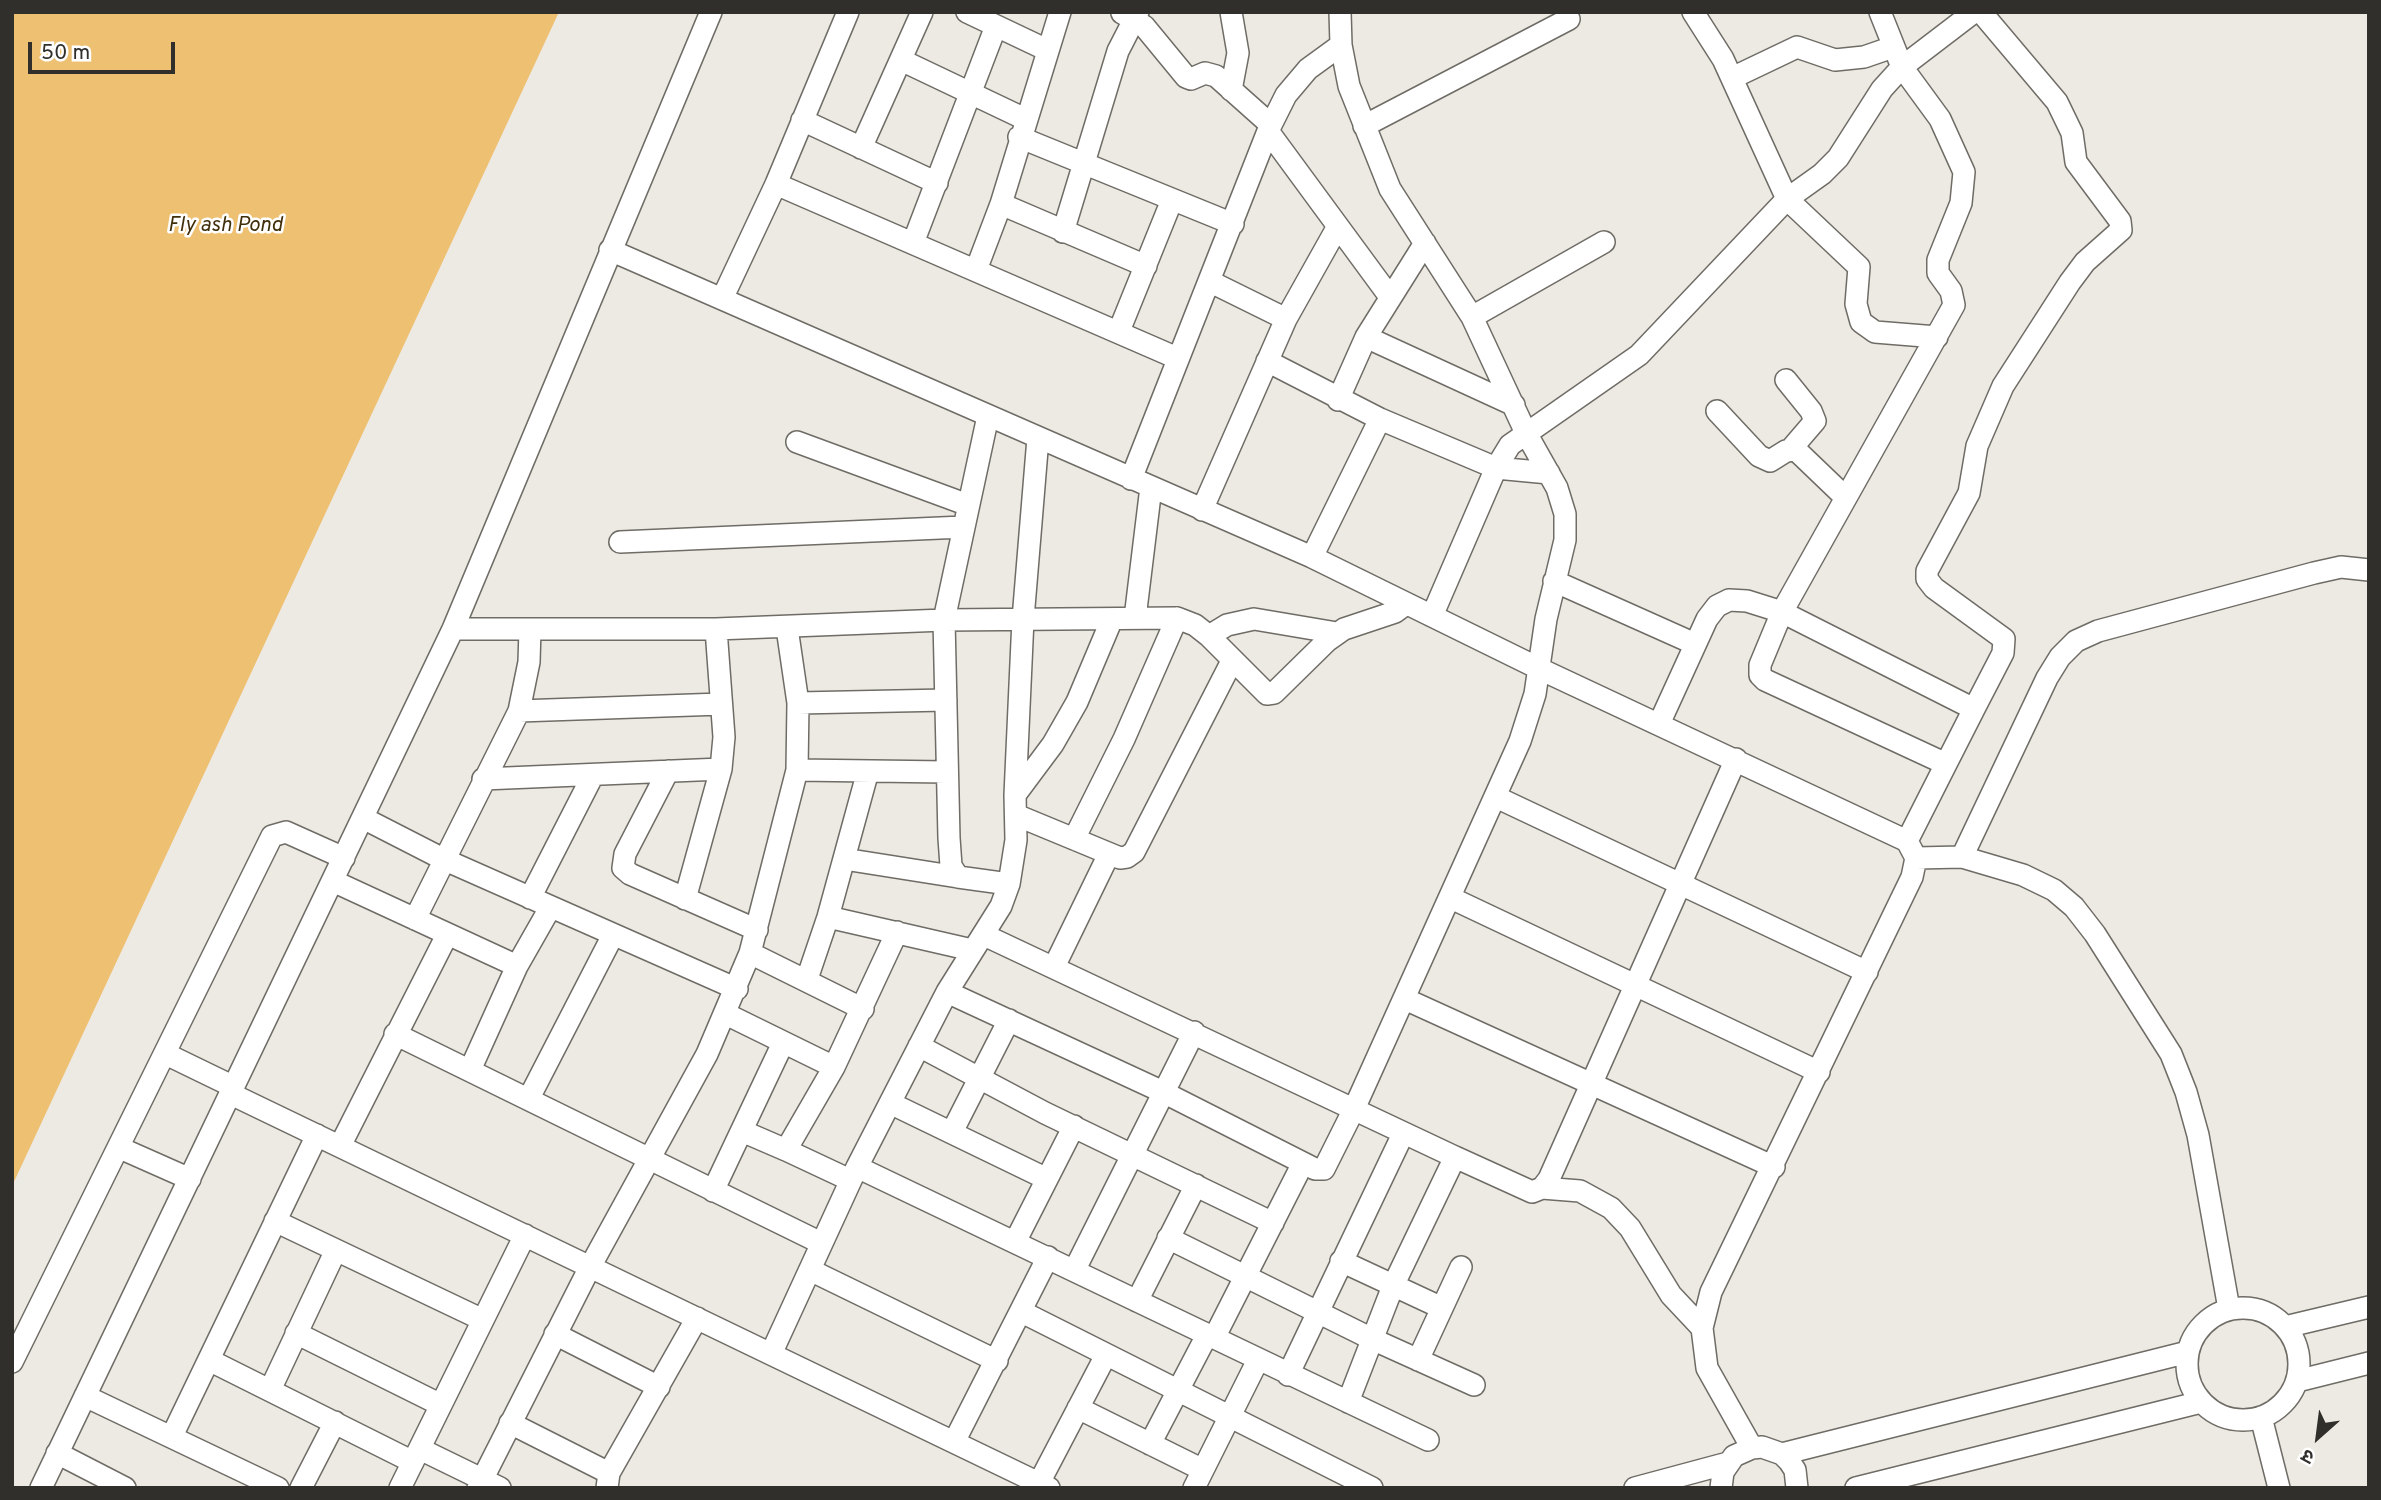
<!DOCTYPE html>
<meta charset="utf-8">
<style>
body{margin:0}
#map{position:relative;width:2381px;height:1500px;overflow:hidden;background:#ede9e3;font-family:Overpass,"Noto Sans Devanagari",sans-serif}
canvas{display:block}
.frame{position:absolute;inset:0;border:14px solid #302f2c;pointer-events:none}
.north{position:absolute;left:2283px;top:1402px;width:70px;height:70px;-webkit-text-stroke:5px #fff;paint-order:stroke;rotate:208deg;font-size:19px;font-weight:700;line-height:28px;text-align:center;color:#302f2c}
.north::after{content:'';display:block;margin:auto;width:24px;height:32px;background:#302f2c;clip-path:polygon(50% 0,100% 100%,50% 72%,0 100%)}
.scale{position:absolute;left:28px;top:42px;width:147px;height:32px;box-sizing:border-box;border:4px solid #302f2c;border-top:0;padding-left:9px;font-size:21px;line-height:24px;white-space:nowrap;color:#302f2c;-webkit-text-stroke:5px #fff;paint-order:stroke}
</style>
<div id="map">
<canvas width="2381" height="1500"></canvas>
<div class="frame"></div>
<div class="north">उ</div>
<div class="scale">50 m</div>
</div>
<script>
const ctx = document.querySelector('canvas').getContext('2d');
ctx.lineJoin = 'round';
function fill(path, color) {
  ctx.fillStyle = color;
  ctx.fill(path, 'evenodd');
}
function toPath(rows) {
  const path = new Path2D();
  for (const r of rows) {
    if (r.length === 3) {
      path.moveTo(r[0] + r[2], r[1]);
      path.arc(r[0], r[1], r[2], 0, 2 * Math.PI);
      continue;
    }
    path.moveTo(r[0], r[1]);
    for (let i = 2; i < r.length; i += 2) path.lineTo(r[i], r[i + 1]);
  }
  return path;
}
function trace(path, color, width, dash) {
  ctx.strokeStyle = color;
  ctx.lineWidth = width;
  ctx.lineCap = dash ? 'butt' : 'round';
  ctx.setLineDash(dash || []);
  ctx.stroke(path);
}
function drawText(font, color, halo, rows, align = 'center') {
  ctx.font = font + ' Overpass,sans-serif';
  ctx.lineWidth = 5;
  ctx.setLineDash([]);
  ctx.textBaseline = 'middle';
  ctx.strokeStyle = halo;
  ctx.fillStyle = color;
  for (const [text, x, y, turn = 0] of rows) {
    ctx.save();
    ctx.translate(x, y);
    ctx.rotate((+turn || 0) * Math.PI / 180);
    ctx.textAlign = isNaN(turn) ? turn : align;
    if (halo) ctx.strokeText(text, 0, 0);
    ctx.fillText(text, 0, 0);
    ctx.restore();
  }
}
const water = toPath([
 [12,12,559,12,12,1186]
]);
const minor = toPath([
 [967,12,1047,50],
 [1231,12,1238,53,1231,90],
 [1693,12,1723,59,1787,199,1859,267,1856,304,1861,322,1875,332,1937,337],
 [1880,12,1902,67,1940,119,1964,172,1961,203,1938,260,1938,273,1951,291,1954,305,1782,612,1760,665,1760,675,1765,680,1946,764,1907,841],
 [1122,13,1144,26,1186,77,1191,79,1205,73,1216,76,1271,125],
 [901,60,1025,119],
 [1732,78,1797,47,1835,60,1864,57,1893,47],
 [802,120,937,183],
 [1364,126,1569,19],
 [1268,131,1390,297],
 [1019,137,1233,224],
 [861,148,922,12],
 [776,184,1177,358],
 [1001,204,1146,266],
 [1063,232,1118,51,1138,12],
 [913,243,996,26],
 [610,250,1312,557,1540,669,1907,841,1916,858,1912,877,1711,1292,1702,1328,1707,1368,1752,1448],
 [976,270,1001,204,1060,12],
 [1209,281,1286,319],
 [722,299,776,184,848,12],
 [1472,317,1604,242],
 [1119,331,1172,200],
 [1366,337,1514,405],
 [1267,361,1380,419,1496,468,1432,616],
 [1786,380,1811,411,1815,421,1791,449],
 [1338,400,1366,337,1425,243],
 [1717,411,1759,456,1770,461,1786,451,1796,450,1845,497],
 [988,416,944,620,949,838,951,866,958,877,1009,884],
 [797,442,968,505],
 [1549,473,1496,468,1510,445,1639,355,1787,199,1822,174,1838,158,1882,89,1902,67,1974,12],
 [1131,479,1268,131,1286,95,1308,69,1341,45],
 [1202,510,1286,319,1337,228],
 [620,542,963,527],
 [1312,557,1380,419],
 [1554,581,1695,644],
 [1135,618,1151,487],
 [453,629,716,629,944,620,1177,618,1195,625,1209,636,1267,694,1274,693,1327,641,1344,629,1395,612,1406,604],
 [1209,636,1227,625,1254,619,1337,633],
 [798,703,946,700],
 [1974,709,2003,653,2004,639,1934,588,1927,579,1927,571,1969,493,1977,446,2003,386,2070,282,2085,262,2121,230,2120,221,2076,162,2072,133,2057,102,1981,12],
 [519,711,721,704],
 [1659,724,1707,619,1717,606,1729,600,1747,601,1782,612,1974,709,1946,764],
 [797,770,947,772],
 [668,771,625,854,623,868,630,874,757,930],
 [483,779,721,769],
 [1015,795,1053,744,1077,702,1112,619],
 [1496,797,1867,972],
 [1016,815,1120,858,1127,857,1134,852,1232,661],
 [363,818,443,859,737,989],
 [1074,839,1124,739,1177,618],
 [1962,857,2047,678,2060,657,2076,641,2098,631,2314,573,2341,567,2369,570],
 [1916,858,1962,857,2023,875,2054,890,2074,907,2095,934,2171,1054,2186,1092,2198,1135,2229,1309],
 [844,859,958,877],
 [333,881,517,966],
 [530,898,593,775],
 [1451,898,1819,1072],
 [685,899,721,769,724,737,716,629],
 [828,917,972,950],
 [415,919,519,711,529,662,530,629],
 [984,935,1455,1157,1393,1286,1348,1402],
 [750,953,863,1009],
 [1054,967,1109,854],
 [807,979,828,917,868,771],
 [947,992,1163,1092,1315,1169,1324,1169,1354,1109,1520,741,1535,694,1546,619,1565,540,1565,514,1557,488,1526,433,1472,317,1390,189,1349,86,1341,45,1340,12],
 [1405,999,1774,1167],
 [726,1014,834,1067],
 [395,1034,821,1243],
 [919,1046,1045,1113,1273,1223],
 [166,1054,234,1087],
 [470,1070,517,966,550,908],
 [231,1094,1049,1488],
 [529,1098,613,935],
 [890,1103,1047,1179],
 [742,1131,786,1150],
 [952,1132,1009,1020],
 [340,1146,447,935],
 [120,1148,190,1179],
 [1455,1157,1532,1192,1542,1188,1549,1179,1736,759],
 [857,1167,1428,1440],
 [850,1180,786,1150,834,1067,897,932],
 [1542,1188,1580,1191,1611,1208,1630,1228,1671,1295,1702,1328],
 [713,1191,783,1043],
 [275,1221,483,1320],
 [1168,1238,1372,1339,1474,1385],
 [1015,1242,1074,1126],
 [1341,1261,1442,1308],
 [1075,1269,1194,1032],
 [810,1270,997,1361],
 [1137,1301,1196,1185],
 [2243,1364,56],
 [1022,1312,1372,1488],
 [2285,1327,2369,1307],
 [296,1333,441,1405],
 [555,1334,659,1387],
 [1214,1338,1303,1163],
 [771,1354,857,1167,947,992,1001,906,1009,884,1016,840,1015,795,1023,619,1038,438],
 [209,1360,413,1462],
 [1418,1360,1461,1267],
 [12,1362,272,836,286,832,344,858],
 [1288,1375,1403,1134],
 [2297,1381,2369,1363],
 [270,1390,336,1250],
 [85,1396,278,1488],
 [1078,1408,1203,1470],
 [2261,1417,2279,1488],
 [510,1423,609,1473],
 [172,1436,317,1135],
 [954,1442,1048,1257],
 [1150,1444,1207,1335],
 [420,1449,500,1488],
 [57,1453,125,1488],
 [1782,1454,2188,1352],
 [1039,1483,1106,1355],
 [41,1488,453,629,711,12],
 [301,1488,335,1422],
 [400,1488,525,1235],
 [478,1488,590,1267,707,1054,750,953,797,770,798,703,787,628],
 [607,1488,609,1473,697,1318],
 [1194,1488,1258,1360],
 [1635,1488,1728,1463],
 [1721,1488,1723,1472,1734,1456,1752,1448,1762,1447,1782,1454,1789,1461,1795,1470,1797,1488],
 [1856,1488,2201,1402]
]);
const waterNames = [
 ["Fly ash Pond",225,227]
];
fill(water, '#eec072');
trace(minor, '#6f6c66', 24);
trace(minor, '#fff', 21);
drawText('italic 21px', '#412f0c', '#fff', waterNames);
</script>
